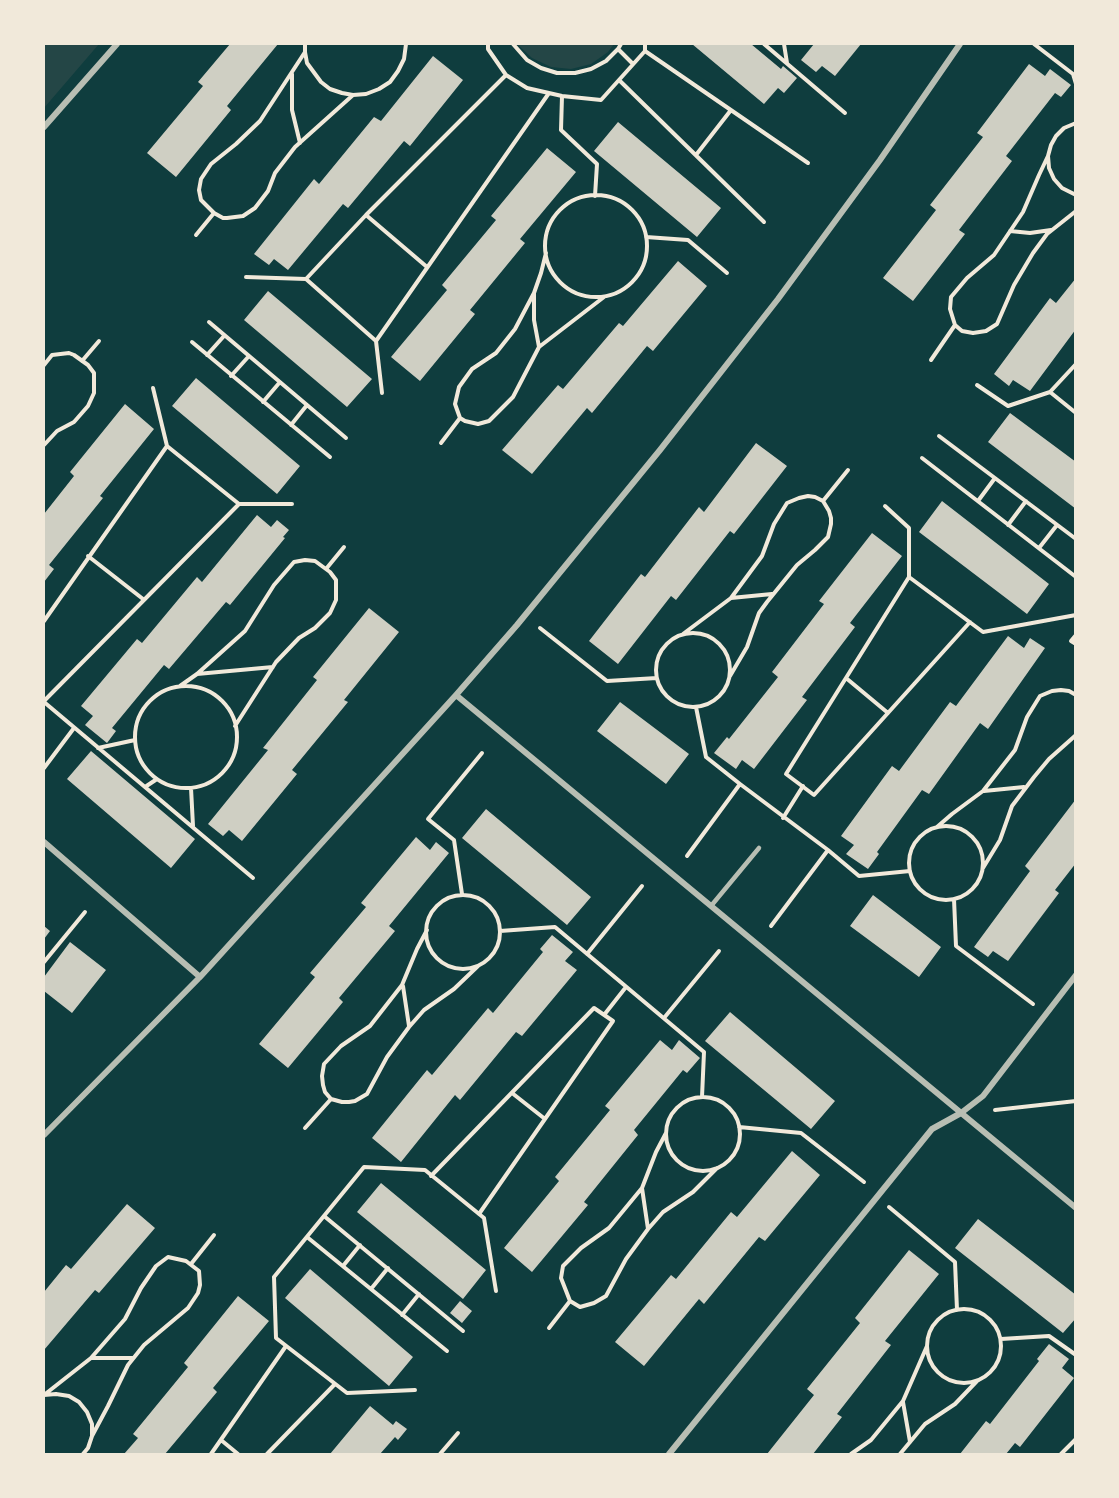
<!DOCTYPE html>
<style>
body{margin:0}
#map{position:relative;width:1119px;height:1498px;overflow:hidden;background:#0f3d3e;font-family:"Roboto Condensed",sans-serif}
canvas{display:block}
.frame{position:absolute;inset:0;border:45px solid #f1e9da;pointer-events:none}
</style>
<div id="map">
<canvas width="1119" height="1498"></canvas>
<div class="frame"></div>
</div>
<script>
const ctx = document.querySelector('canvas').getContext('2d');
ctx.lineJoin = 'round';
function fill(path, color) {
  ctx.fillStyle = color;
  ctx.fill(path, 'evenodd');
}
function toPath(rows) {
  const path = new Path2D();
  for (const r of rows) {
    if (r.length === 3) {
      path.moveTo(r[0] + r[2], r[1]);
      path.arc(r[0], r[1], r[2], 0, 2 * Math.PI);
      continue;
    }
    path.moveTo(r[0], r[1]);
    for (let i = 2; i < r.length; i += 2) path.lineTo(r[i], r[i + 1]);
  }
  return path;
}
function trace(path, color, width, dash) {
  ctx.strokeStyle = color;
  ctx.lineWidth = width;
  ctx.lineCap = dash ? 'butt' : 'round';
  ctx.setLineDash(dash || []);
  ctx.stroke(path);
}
const green = toPath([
 [44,44,99,44,44,108],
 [517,44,614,44,608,52,591,64,571,69,551,67,532,58]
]);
const building = toPath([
 [230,44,278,44,227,106,231,110,176,177,147,153,203,86,198,82],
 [692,44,751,44,781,69,783,66,797,78,784,93,778,88,764,104],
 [814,44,861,44,835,76,822,66,816,72,801,60],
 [433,56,463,80,410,146,404,141,348,208,343,204,288,270,274,259,269,265,254,254,314,179,319,184,374,117,381,121],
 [1029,64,1045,76,1050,69,1071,85,1061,97,1055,93,1006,156,1012,161,959,230,965,234,913,301,883,278,936,210,930,205,983,137,977,133],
 [618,122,721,208,697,237,594,151],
 [547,148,576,172,520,239,525,243,470,310,475,314,420,381,391,357,447,290,442,285,496,220,491,216],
 [678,261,707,286,653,351,647,346,592,413,587,408,532,474,502,450,558,385,563,389,619,323,623,326],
 [1076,278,1076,329,1030,391,1013,380,1009,386,994,374,1050,298,1056,303],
 [268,291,372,379,347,407,244,320],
 [196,378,300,466,277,494,172,406],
 [125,404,154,429,100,496,103,498,49,565,54,569,44,582,44,514,74,476,70,472],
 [1010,413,1076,462,1076,509,988,442],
 [756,443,787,466,734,534,730,531,676,600,671,596,618,664,589,641,641,574,645,577,699,507,704,512],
 [942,501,1049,584,1027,614,919,532],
 [257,515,271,527,277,520,289,530,283,537,285,538,230,605,226,602,169,669,164,665,112,728,116,731,107,743,85,725,93,716,81,706,137,639,142,643,197,577,202,582],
 [872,533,902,556,850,623,855,627,802,697,807,700,754,769,742,760,736,769,714,753,727,737,729,739,778,677,772,672,824,604,819,601],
 [369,608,399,632,344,700,348,702,292,770,297,774,242,841,229,830,223,836,208,824,268,750,263,748,317,680,313,677],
 [1008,636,1024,648,1030,638,1045,648,988,729,980,723,929,794,922,790,877,852,879,854,868,869,846,854,854,845,841,836,892,766,899,771,950,702,956,706],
 [620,702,689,754,666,784,597,731],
 [91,751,195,839,171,868,67,779],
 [1076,799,1076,863,1055,890,1059,893,1008,961,993,951,988,957,974,947,1030,871,1025,866],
 [486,809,591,897,567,925,462,838],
 [416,837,430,850,436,842,449,853,389,926,395,931,339,998,343,1002,288,1068,259,1044,315,977,310,973,366,907,361,903],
 [873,895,941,947,919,977,850,926],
 [44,926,50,931,44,939],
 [552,935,573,952,565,961,577,970,522,1036,516,1032,460,1100,455,1095,401,1162,372,1138,427,1070,432,1075,488,1008,493,1013,543,952,540,949],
 [70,942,106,970,72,1013,44,991,44,977],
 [730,1012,835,1101,811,1129,705,1041],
 [660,1040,672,1050,679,1040,700,1058,687,1073,683,1070,634,1130,638,1135,584,1202,588,1205,532,1272,504,1248,559,1181,555,1177,610,1110,605,1106],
 [792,1151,820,1175,765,1241,759,1237,704,1304,699,1299,644,1366,615,1342,671,1275,676,1279,731,1212,737,1217],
 [381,1183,486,1270,463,1299,357,1212],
 [127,1204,155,1228,99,1293,95,1290,44,1350,44,1292,66,1265,71,1269],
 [978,1219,1076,1295,1076,1318,1063,1333,955,1248],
 [909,1250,939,1274,885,1341,891,1345,837,1414,842,1417,813,1454,767,1454,814,1395,807,1389,860,1323,855,1318],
 [310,1269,413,1357,389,1386,285,1298],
 [238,1296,269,1321,213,1388,217,1392,165,1454,124,1454,138,1438,133,1434,188,1367,184,1363],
 [460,1301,472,1311,462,1323,450,1313],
 [1049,1344,1069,1359,1062,1368,1074,1378,1020,1447,1015,1443,1006,1454,960,1454,986,1421,990,1424,1039,1361,1037,1359],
 [370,1406,393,1425,396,1421,407,1429,398,1440,395,1437,380,1454,330,1454]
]);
const path = toPath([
 [305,44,305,52,307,63,321,82,330,89,342,93,353,95,366,94,379,89,390,82,398,71,404,59,406,44],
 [488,44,488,49,506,75,527,88,562,96,601,100,645,51,645,44],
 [513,44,527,60,541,68,557,73,575,73,591,69,606,61,618,49,621,44],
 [764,44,845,113],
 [784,44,787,63],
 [1034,44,1073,74,1076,84],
 [618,49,633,64],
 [645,51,808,163],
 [305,52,260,121,236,144,211,164,201,179,199,190,201,200,214,213,223,218,227,218,243,216,255,208,268,191,275,173,295,147,353,95],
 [292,74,292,110,300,143],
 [619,80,764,222],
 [562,96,561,130,597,164,595,196],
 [1076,123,1064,128,1056,136,1051,145,1048,156,1049,168,1054,179,1062,188,1076,195],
 [696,155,731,110],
 [1048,156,1039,175,1023,212,994,255,967,278,951,297,950,309,955,325,962,331,973,333,986,331,997,324,1014,285,1033,253,1047,234,1076,211],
 [596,246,51],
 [366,215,427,267],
 [1010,231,1030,233,1051,230],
 [196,235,214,213],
 [646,237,688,240,727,273],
 [546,253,541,273,534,293,515,329,496,353,472,369,459,387,455,404,460,418,465,421,478,424,489,421,513,397,539,347,604,297],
 [246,277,306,279,366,215,506,75],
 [306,279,376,341],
 [534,294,534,320,539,347],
 [209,322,346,438],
 [192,342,330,457],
 [207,355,224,336],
 [931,360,955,325],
 [82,361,99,341],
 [44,365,52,355,69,353,74,355,88,365,94,373,94,393,88,406,74,422,57,431,44,445],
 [231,376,249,356],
 [977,385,1008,406,1050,392,1076,413],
 [153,388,167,446,239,504,292,504],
 [1050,392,1076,364],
 [382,393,376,341,549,93],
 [263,402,280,382],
 [291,425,307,405],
 [939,436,1076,539],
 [441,443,460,418],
 [922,458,1076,577],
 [823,501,848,470],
 [978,501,995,478],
 [885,506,909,528,909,577,983,632,1076,615],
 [1008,525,1026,501],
 [1039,548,1057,525],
 [88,556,143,599],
 [326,569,344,547],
 [909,577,786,774,814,795,970,622],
 [731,598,772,594],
 [44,621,167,446],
 [540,628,607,681,657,678],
 [693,670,37],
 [683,634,731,598,762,556,774,524,787,503,799,498,808,496,815,497,823,501,829,511,831,518,831,524,828,537,815,550,797,565,767,602,759,613,747,647,730,676],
 [1076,635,1071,641,1076,644],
 [197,674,273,667],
 [846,678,888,713],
 [180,686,197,674,245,631,274,585,294,562,305,560,315,561,330,572,336,580,336,600,330,613,315,628,299,638,276,662,235,726],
 [186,737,51],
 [44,701,239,504],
 [44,702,253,878],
 [696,707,706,757,740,784],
 [98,748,135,740],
 [44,768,74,728],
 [145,787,157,779],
 [191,788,193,826],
 [984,791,1024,787],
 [783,818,803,786],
 [946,863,37],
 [937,827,952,814,983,791,1015,750,1027,717,1040,696,1052,691,1061,690,1069,691,1076,695],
 [828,850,859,876,910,871],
 [687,856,740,784,828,850,771,926],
 [983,868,1000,840,1012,806,1034,777,1049,759,1076,735],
 [462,894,454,840,428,819,482,753],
 [463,932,37],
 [954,899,956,946,1033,1004],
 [427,930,417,949,402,985,370,1026,341,1046,324,1064,322,1076,323,1085,325,1092,331,1099,342,1102,349,1102,355,1101,367,1094,387,1057,409,1027,424,1010,454,989,478,966],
 [500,931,555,927,704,1052,702,1097],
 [587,954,642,886],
 [44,962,85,912],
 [403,986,409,1026],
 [604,1015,626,987],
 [664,1018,719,951],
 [512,1093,545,1119],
 [703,1134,37],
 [995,1110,1076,1101],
 [739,1127,801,1133,864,1182],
 [305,1128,331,1099],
 [666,1133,656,1152,642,1188,609,1228,581,1248,563,1266,561,1278,570,1301,580,1307,594,1303,606,1296,626,1259,648,1229,663,1212,693,1192,717,1168],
 [431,1176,594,1008,613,1021,479,1214],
 [642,1188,648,1229],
 [889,1207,955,1262,957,1310],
 [324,1216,463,1331],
 [307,1237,447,1351],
 [191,1264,214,1235],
 [343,1266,360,1245],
 [371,1289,388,1268],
 [964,1346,37],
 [402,1315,419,1294],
 [549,1328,570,1301],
 [1001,1339,1049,1336,1076,1355],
 [92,1358,133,1358],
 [415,1390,347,1393,276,1338,274,1277,364,1167,425,1170,484,1218,496,1291],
 [44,1395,91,1358,125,1319,141,1288,156,1266,168,1257,186,1261,199,1271,200,1285,198,1293,188,1308,144,1345,128,1365,108,1406,92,1436],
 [44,1395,56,1394,69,1396,79,1402,87,1412,92,1424,92,1436,88,1448,83,1454],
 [903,1402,910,1442],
 [221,1440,238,1454],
 [211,1454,286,1346],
 [267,1454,335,1384],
 [440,1454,458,1433],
 [851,1454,871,1440,903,1401,927,1346],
 [900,1454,925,1424,955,1404,977,1381],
 [1061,1454,1076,1439]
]);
const service = toPath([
 [711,906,759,848]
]);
const minor = toPath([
 [44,127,117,44],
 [456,695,1076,1208],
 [44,842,200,977],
 [44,1135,200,977,456,695,517,625,660,450,778,299,880,160,960,44],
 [669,1454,932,1129,961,1113,983,1096,1076,975]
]);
fill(green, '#244646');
fill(building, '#cfcfc3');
trace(path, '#f1e9da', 4);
trace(service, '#b8beb3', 4.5);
trace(minor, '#b8beb3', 6);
</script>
